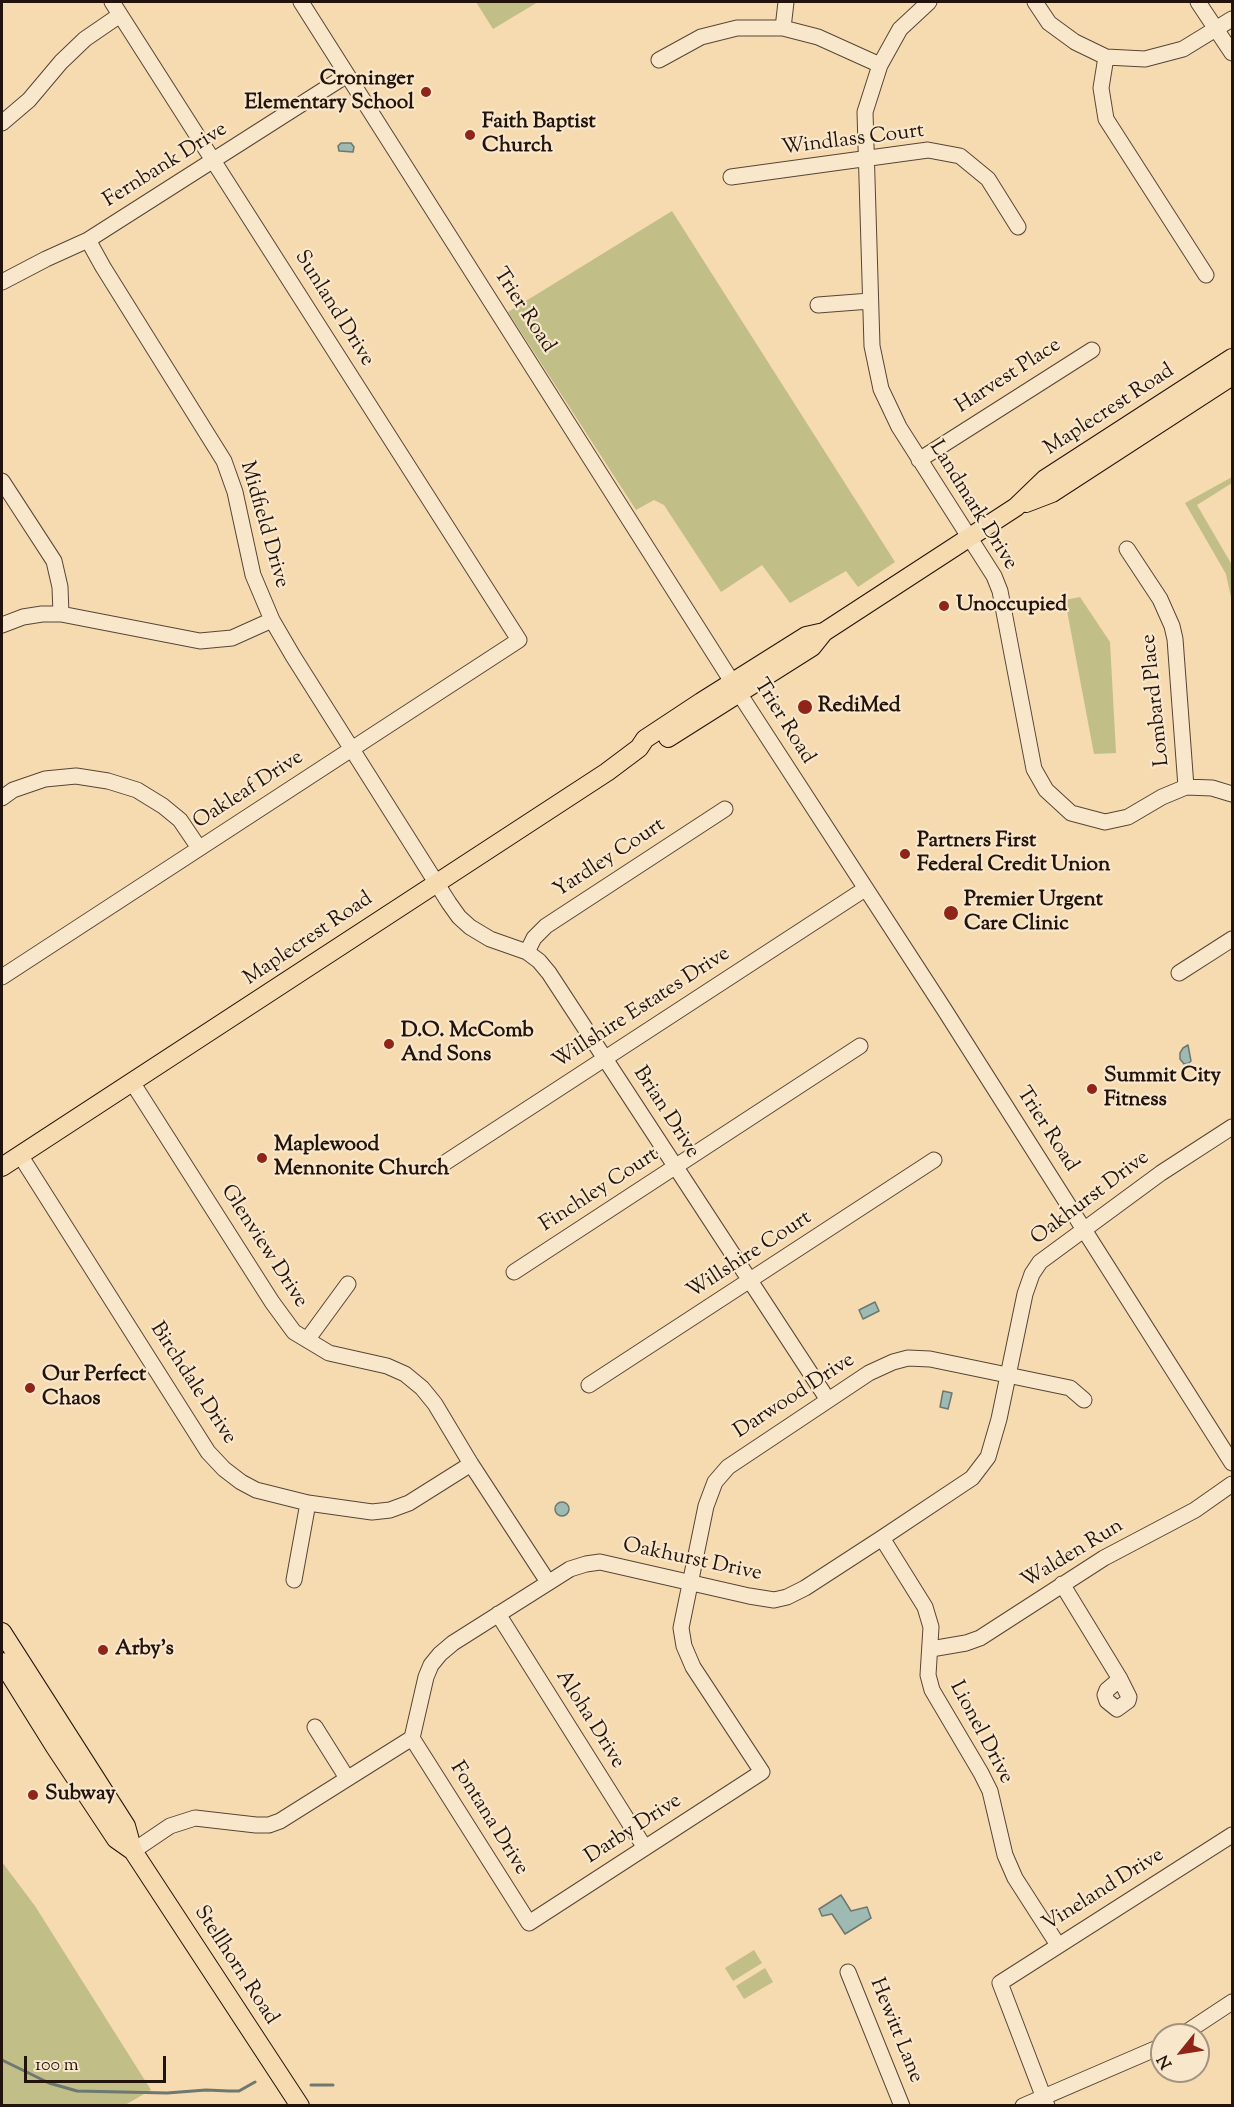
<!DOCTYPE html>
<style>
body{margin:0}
#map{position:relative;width:1234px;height:2107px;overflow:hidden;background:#f6dab0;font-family:"Sorts Mill Goudy",serif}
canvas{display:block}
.frame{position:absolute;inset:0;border:3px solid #22140c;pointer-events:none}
.north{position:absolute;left:1150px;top:2023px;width:60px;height:60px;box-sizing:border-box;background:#f9e7cc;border:2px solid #a3937f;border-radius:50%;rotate:240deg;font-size:16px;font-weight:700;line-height:24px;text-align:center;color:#22140c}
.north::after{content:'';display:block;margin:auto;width:21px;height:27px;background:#8f2418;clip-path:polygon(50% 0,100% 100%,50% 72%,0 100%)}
.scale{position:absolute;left:24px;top:2056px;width:142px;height:27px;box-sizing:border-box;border:3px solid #22140c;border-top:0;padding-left:8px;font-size:18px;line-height:21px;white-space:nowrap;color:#22140c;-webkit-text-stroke:4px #f9e7cc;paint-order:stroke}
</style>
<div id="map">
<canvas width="1234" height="2107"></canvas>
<div class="frame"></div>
<div class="north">N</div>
<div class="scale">100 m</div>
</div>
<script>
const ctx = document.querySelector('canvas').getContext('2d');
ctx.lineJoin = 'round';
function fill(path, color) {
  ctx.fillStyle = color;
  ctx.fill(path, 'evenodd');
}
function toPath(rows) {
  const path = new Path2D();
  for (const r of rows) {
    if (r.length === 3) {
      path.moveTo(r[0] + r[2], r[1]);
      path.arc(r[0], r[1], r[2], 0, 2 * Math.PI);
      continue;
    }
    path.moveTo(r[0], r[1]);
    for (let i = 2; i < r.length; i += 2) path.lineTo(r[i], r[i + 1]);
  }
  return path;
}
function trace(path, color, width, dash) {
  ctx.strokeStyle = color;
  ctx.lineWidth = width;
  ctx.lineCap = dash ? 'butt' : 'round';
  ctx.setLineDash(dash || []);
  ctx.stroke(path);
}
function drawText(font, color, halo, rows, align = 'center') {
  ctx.font = font + ' "Sorts Mill Goudy",serif';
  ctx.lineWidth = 4.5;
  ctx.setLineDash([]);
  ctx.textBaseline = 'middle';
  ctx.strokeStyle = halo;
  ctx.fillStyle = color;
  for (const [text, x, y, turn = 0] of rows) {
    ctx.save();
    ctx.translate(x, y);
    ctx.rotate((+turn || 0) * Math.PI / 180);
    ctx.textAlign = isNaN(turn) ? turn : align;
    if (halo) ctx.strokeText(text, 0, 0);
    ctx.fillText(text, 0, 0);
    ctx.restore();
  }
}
const green = toPath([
 [476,2,538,2,493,29],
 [672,211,895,562,858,587,846,571,790,603,762,565,721,592,664,505,654,500,636,510,508,312],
 [1232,477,1232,483,1197,505,1232,565,1232,602,1226,574,1185,503],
 [1080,597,1110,642,1116,753,1094,754,1065,600],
 [2,1862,35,1906,151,2090,125,2105,2,2105],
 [754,1950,762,1963,733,1981,725,1968],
 [765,1968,773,1982,744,1999,736,1986]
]);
const water = toPath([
 [341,143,351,143,354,147,353,152,339,151,338,146,341,143],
 [1188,1045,1191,1061,1189,1063,1184,1064,1180,1059,1180,1053,1183,1048,1188,1045],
 [875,1302,879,1311,863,1319,859,1310,875,1302],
 [943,1391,952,1393,948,1409,940,1407,943,1391],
 [562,1509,7],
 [841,1895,851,1911,867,1907,871,1918,845,1934,832,1914,822,1916,819,1909,841,1895]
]);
const stream = toPath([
 [2,2060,49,2083,77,2091,167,2093,206,2090,229,2091,239,2091,255,2082],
 [311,2085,333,2085]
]);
const minor = toPath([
 [301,2,748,707,944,1009,1232,1463],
 [929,2,900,29,880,65,865,112,872,346,881,389,899,427,994,576,1000,591,1034,769,1046,790,1071,813,1105,822,1128,817,1162,797,1186,787,1212,788,1232,794],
 [1035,2,1049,23,1075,42,1106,57,1145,59,1183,49,1232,19],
 [1198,2,1232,53],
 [783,28,786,2],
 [1106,57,1101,88,1106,119,1206,275],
 [659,60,701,37,737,28,783,28,818,37,880,65],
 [2,123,29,100,61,62,85,39,120,15],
 [731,177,928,150,960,156,988,179,1018,227],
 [88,240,103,267,224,461,235,492,253,575,272,620,293,656,449,903,459,917,470,927,490,939,527,952,539,961,549,973,828,1400],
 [2,282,46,259,88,240,347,75],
 [818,305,870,301],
 [919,460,1092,350],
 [2,481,54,561,60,587,61,614],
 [1127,549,1160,599,1172,626,1175,639,1186,787],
 [2,625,23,617,42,614,61,614,200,641,232,638,272,620],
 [2,798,13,790,45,779,76,776,108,781,137,790,163,806,180,820,199,848],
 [527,952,534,938,546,926,725,809],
 [1179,973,1232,939],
 [2,977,519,640,112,2],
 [132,1082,272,1302,294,1332,329,1353,387,1366,405,1374,422,1388,435,1404,471,1464,548,1582],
 [20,1155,208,1452,224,1469,241,1482,256,1490,308,1503,372,1512,390,1510,409,1503,471,1464],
 [443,1164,865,889],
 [514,1272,860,1046],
 [307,1340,348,1284],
 [589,1385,934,1160],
 [882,1538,925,1607,931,1627,928,1675,932,1690,981,1773,990,1791,1005,1855,1015,1878,1058,1945],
 [294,1580,308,1503],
 [1062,1584,1120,1679,1107,1690,1105,1695,1107,1701,1117,1709,1128,1701,1129,1697,1120,1679],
 [498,1614,645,1848],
 [931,1649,966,1643,980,1638,1104,1558,1195,1510,1232,1484],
 [315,1727,347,1778],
 [412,1738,529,1923,762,1772,693,1667,684,1646,681,1628,706,1506,715,1482,728,1467,869,1373,893,1362,908,1358,930,1359,1070,1388,1084,1400],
 [133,1851,170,1826,195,1818,256,1825,269,1825,280,1821,412,1738,426,1677,431,1665,440,1654,453,1643,570,1569,586,1564,600,1562,749,1596,774,1600,787,1597,805,1588,882,1538,972,1478,988,1457,999,1419,1025,1294,1032,1274,1040,1262,1161,1173,1232,1127],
 [848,1972,902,2106],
 [1182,2035,1232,2002],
 [1023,2106,1162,2046],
 [1047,2106,1000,1983,1232,1835]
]);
const major = toPath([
 [1026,503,1052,493,1232,376],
 [668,738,812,647,824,632,1016,507,1045,479,1232,358],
 [2,1167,607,772,639,748,645,739,701,702,806,636,824,632],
 [2,1632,126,1826,133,1851,300,2106],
 [2,1662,55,1747,116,1839,133,1851]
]);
const markers = [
 [426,92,6,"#8f2418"],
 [470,135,6,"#8f2418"],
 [944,606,6,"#8f2418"],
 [805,707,8,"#8f2418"],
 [905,854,6,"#8f2418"],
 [951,913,8,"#8f2418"],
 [389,1044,6,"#8f2418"],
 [1092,1089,6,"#8f2418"],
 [262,1158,6,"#8f2418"],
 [30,1388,6,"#8f2418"],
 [103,1650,6,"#8f2418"],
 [33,1795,6,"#8f2418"]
];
const poiNames = [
 ["Croninger",414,80,"right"],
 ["Elementary School",414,104,"right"],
 ["Faith Baptist",482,123],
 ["Church",482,147],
 ["Unoccupied",956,606],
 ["RediMed",818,707],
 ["Partners First",917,842],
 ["Federal Credit Union",917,866],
 ["Premier Urgent",964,901],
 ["Care Clinic",964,925],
 ["D.O. McComb",401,1032],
 ["And Sons",401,1056],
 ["Summit City",1104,1077],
 ["Fitness",1104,1101],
 ["Maplewood",274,1146],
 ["Mennonite Church",274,1170],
 ["Our Perfect",42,1376],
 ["Chaos",42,1400],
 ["Arby's",115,1650],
 ["Subway",45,1795]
];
const streetNames = [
 ["Windlass Court",853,141,-7],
 ["Fernbank Drive",166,166,-32],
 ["Sunland Drive",333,309,58],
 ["Trier Road",523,311,57],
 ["Harvest Place",1009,377,-33],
 ["Maplecrest Road",1110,411,-33],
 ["Landmark Drive",972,506,58],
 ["Midfield Drive",263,525,74],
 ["Lombard Place",1157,700,-96],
 ["Trier Road",783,722,58],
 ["Oakleaf Drive",249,791,-33],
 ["Yardley Court",610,859,-33],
 ["Maplecrest Road",309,940,-34],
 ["Willshire Estates Drive",642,1009,-33],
 ["Brian Drive",665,1113,57],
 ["Trier Road",1046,1130,57],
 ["Finchley Court",600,1191,-33],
 ["Oakhurst Drive",1091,1199,-37],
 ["Glenview Drive",263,1247,57],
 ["Willshire Court",750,1256,-33],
 ["Birchdale Drive",192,1384,57],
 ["Darwood Drive",795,1397,-33],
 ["Walden Run",1073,1555,-31],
 ["Oakhurst Drive",692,1561,12],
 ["Aloha Drive",589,1720,58],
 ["Lionel Drive",980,1733,62],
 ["Fontana Drive",488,1819,58],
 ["Darby Drive",634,1830,-33],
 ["Vineland Drive",1104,1891,-32],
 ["Stellhorn Road",235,1966,57],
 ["Hewitt Lane",895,2031,68]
];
fill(green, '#c2be87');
fill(water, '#9ebab2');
trace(water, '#6c7870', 1.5);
trace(stream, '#6c7870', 3);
trace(minor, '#574635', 17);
trace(major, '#22140c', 20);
trace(minor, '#f9e7cc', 15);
trace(major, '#f6dab0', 18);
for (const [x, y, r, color] of markers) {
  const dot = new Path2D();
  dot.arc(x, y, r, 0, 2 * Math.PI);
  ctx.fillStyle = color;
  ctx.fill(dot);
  trace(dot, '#f9e7cc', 2);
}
drawText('bold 21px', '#22140c', '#f9e7cc', poiNames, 'left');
drawText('21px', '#22140c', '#f9e7cc', streetNames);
</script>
